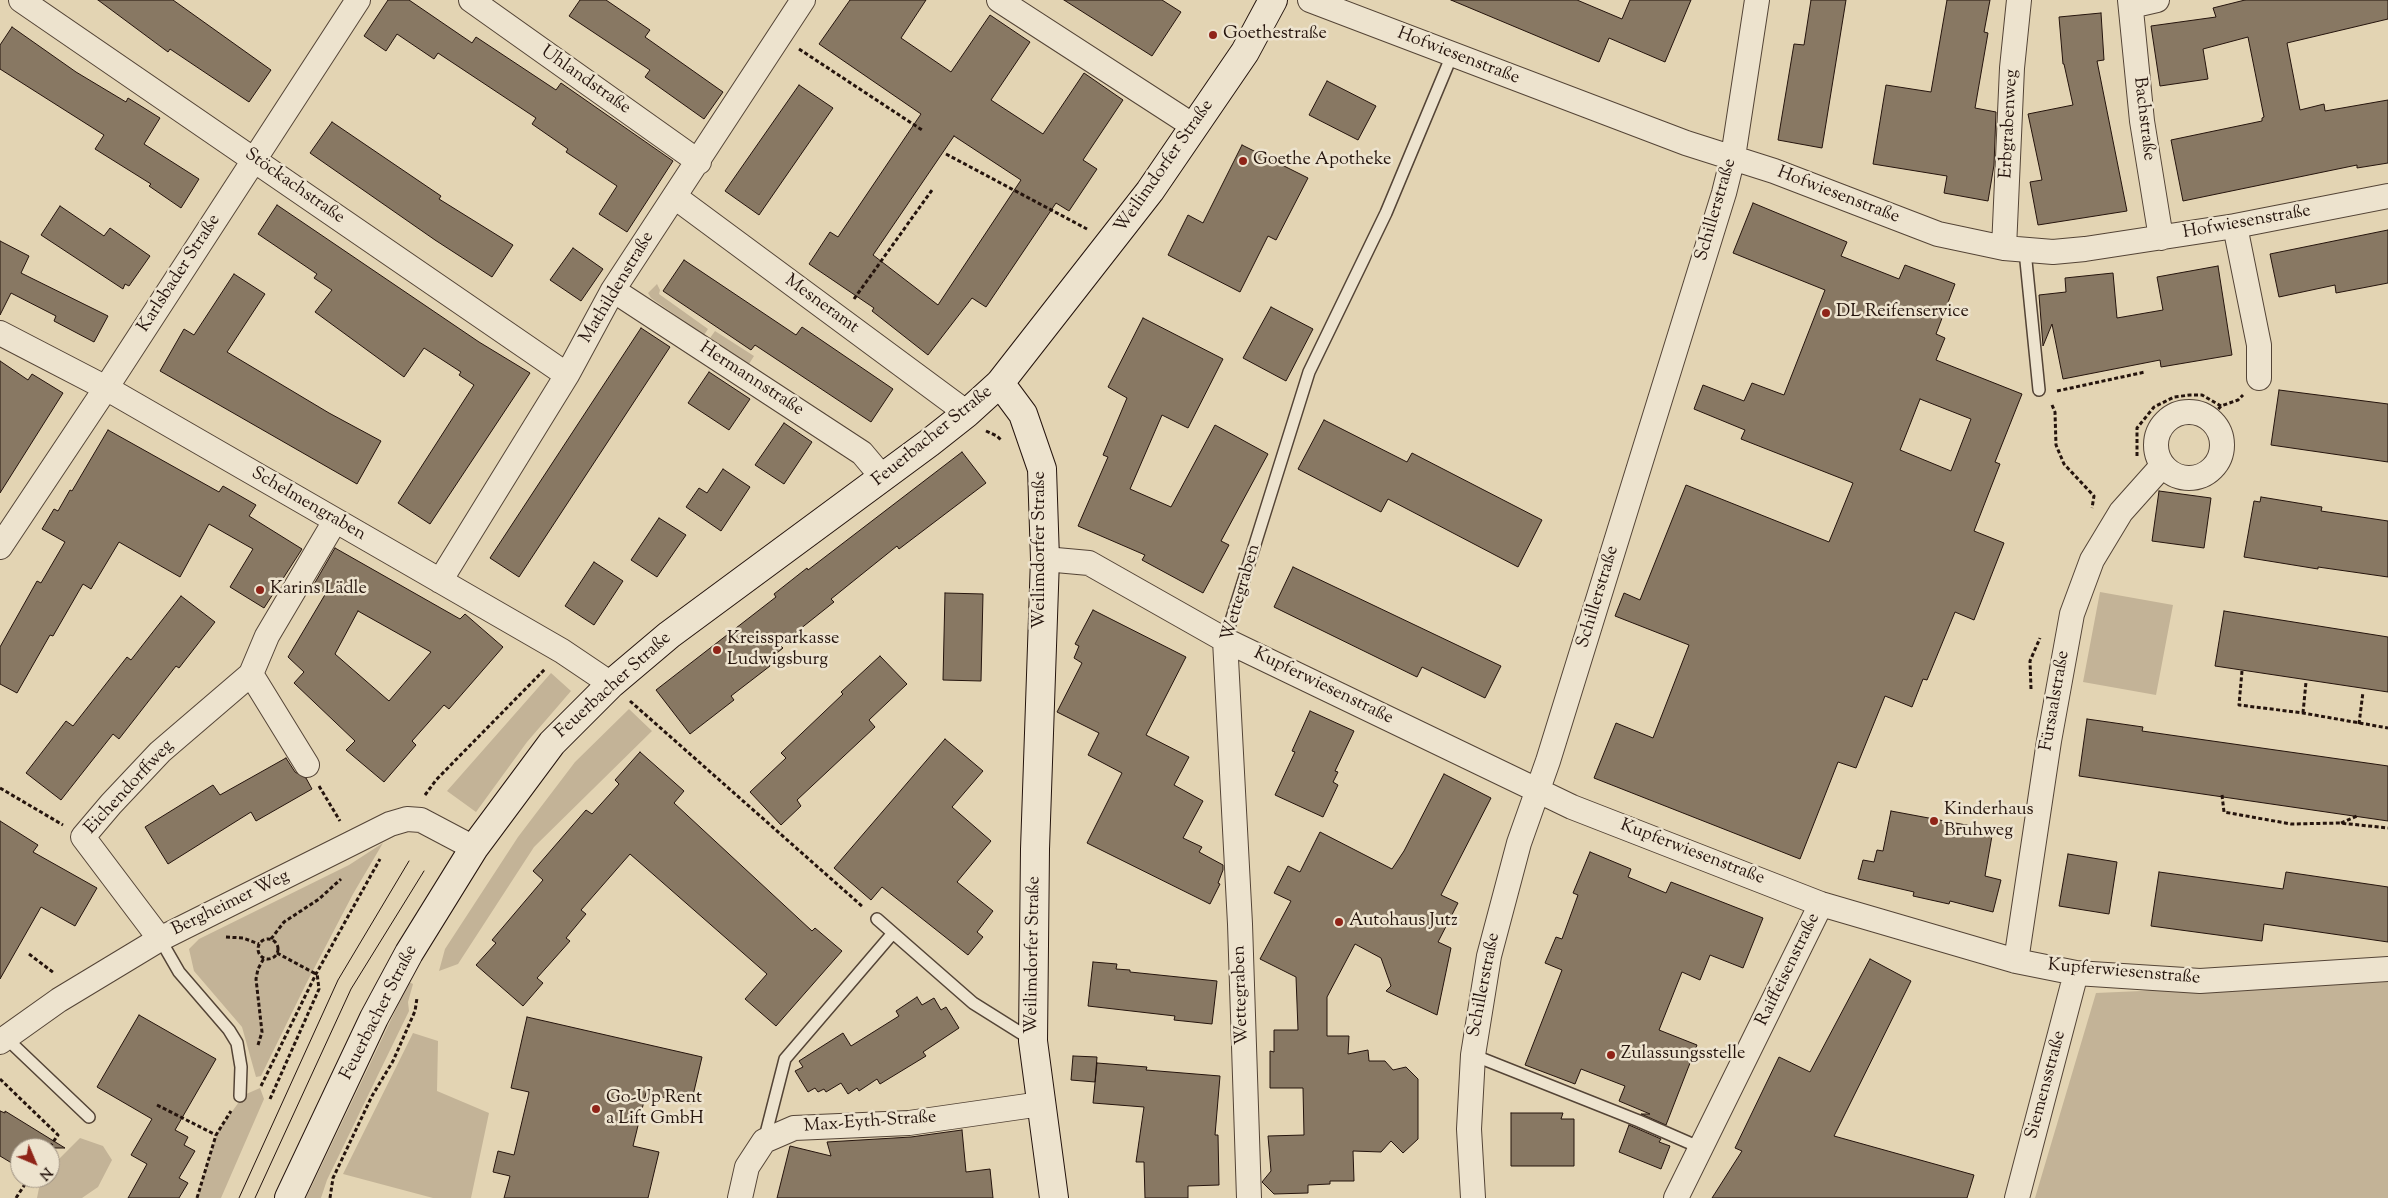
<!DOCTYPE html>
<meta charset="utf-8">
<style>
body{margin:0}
#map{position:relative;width:2388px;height:1198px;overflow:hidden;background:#e3d4b3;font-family:"Sorts Mill Goudy",serif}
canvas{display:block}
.north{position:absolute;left:10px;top:1138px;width:50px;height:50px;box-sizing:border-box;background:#ede3ce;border:1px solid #9d9081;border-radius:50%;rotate:135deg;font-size:14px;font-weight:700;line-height:20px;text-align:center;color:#25140d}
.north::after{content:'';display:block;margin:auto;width:18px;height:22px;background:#8f2418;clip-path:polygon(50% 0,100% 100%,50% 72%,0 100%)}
</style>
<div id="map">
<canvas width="2388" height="1198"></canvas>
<div class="north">N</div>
</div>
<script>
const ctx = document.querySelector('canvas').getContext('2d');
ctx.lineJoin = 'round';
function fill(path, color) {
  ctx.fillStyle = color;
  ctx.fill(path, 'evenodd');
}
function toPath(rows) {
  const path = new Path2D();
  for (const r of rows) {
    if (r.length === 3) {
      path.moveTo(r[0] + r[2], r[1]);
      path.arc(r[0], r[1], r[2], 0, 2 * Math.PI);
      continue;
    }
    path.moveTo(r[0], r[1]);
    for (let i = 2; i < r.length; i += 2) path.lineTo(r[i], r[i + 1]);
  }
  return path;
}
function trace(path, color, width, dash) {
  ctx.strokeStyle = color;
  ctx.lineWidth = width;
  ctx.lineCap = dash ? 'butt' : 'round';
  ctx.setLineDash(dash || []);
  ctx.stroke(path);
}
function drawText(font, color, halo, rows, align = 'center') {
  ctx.font = font + ' "Sorts Mill Goudy",serif';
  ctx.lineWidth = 5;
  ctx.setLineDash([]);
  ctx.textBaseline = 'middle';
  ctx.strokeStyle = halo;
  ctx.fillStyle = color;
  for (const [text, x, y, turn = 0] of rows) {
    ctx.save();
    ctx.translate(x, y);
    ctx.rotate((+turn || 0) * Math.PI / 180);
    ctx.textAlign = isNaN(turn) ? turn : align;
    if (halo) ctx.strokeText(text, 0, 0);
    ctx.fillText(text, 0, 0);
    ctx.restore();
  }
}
const green = toPath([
 [657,284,660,290,659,294,708,329,704,335,651,298,648,293],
 [715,331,754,356,749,364,710,338],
 [2100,592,2173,605,2156,695,2083,682],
 [551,673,571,691,527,742,476,812,447,791],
 [629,709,652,731,534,847,458,964,439,971,445,949,518,837,575,762],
 [383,843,353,894,307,982,261,1076,256,1077,242,1027,194,971,189,949,199,939,349,865],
 [2388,980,2388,1198,2035,1198,2096,993],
 [409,982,413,984,408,1002,409,1011,327,1180,321,1198,306,1198],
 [413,1033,438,1041,437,1091,489,1113,471,1198,433,1198,343,1174],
 [260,1088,264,1099,221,1198,197,1198,218,1131,244,1095],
 [80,1138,103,1146,112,1160,98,1187,82,1198,37,1198,41,1178,50,1178,50,1168]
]);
const building = toPath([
 [98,0,173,0,271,70,249,102,170,49,168,52,98,0],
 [388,0,409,0,472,43,476,37,556,90,561,83,673,161,627,232,599,214,617,186,566,152,568,149,532,124,536,118,438,53,434,59,397,34,386,51,364,36,388,0],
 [580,0,606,0,650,30,645,37,723,92,704,119,645,77,650,70,569,16,580,0],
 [850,0,926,0,901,38,951,72,990,15,1030,42,991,100,1043,134,1084,73,1123,100,1083,160,1097,169,1069,211,1056,203,986,307,972,298,928,355,872,311,874,308,809,264,830,232,838,237,921,114,819,44,850,0],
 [954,136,1021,180,938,305,873,255,954,136],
 [1064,0,1162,0,1181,12,1152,56,1064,0],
 [1451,0,1577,0,1622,19,1630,0,1691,0,1665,62,1609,38,1599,62,1451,0],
 [1811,0,1846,0,1822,148,1778,140,1794,44,1804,45,1811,0],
 [1947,0,1990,0,1984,32,1988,33,1975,108,1996,112,1994,165,1988,201,1944,193,1947,176,1873,164,1886,85,1931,92,1947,0],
 [2245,0,2388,0,2388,19,2287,43,2300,110,2324,104,2325,111,2388,100,2388,163,2357,168,2357,165,2183,201,2171,140,2262,121,2262,118,2264,117,2248,37,2203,49,2208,79,2160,86,2151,26,2216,17,2213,8,2245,0],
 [2101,13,2104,60,2097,61,2127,211,2038,225,2030,182,2042,180,2028,114,2073,105,2064,64,2063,64,2059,17,2101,13],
 [12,27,76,72,126,102,128,98,160,118,144,144,199,179,181,208,149,186,151,184,95,149,104,135,0,69,0,45,12,27],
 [1327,81,1376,106,1358,140,1309,115,1327,81],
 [799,85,833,108,759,215,725,191,799,85],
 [332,122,441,196,439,199,513,245,492,277,435,240,310,153,332,122],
 [1242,145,1308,178,1276,240,1268,236,1240,292,1168,255,1188,215,1203,223,1242,145],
 [1753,203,1847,242,1841,256,1899,279,1905,265,1955,284,1936,334,1945,338,1936,360,2022,394,1995,462,2000,464,1974,531,2004,543,1974,620,1955,612,1927,680,1923,679,1912,707,1885,696,1856,768,1838,762,1800,859,1594,778,1616,723,1653,738,1689,645,1615,616,1624,593,1640,600,1686,485,1829,542,1853,483,1741,439,1745,430,1694,409,1703,385,1744,401,1752,383,1784,395,1825,290,1733,253,1753,203],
 [1920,399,1971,419,1951,471,1900,450,1920,399],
 [277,205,479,342,530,373,430,524,398,503,474,385,459,375,461,372,424,348,404,377,315,312,332,290,314,278,317,274,258,234,277,205],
 [60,206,104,236,110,228,150,256,129,286,125,284,123,289,41,235,60,206],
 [2388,230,2388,283,2336,293,2335,285,2279,297,2270,254,2388,230],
 [0,241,29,256,21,273,108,316,94,342,54,321,56,316,11,293,0,315,0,241],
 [573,248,603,269,581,301,550,280,573,248],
 [684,260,796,335,802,327,893,389,871,422,755,345,751,350,663,291,684,260],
 [2218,266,2232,355,2161,367,2160,360,2063,379,2052,324,2043,346,2039,295,2066,292,2065,278,2113,273,2117,318,2163,310,2157,277,2218,266],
 [234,274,265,294,227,352,329,413,381,441,357,484,160,371,184,329,194,335,234,274],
 [1271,307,1313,329,1286,381,1243,358,1271,307],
 [1143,318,1223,359,1188,428,1162,415,1130,489,1171,507,1215,425,1268,454,1221,541,1229,545,1203,593,1142,560,1145,555,1078,526,1108,457,1103,455,1127,398,1108,387,1143,318],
 [641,328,670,347,519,577,490,558,641,328],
 [0,361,28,380,32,374,63,393,0,493,0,361],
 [709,372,750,399,729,430,688,403,709,372],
 [2279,390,2388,404,2388,462,2271,445,2279,390],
 [1324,420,1407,462,1412,453,1542,520,1518,567,1388,499,1381,512,1298,469,1324,420],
 [784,423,812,442,784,484,755,465,784,423],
 [108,430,219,492,223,486,256,505,249,516,302,549,264,608,230,587,253,549,209,524,180,577,119,542,91,589,83,584,53,636,50,635,17,693,0,684,0,647,37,581,41,583,65,542,42,529,54,509,58,511,70,490,72,491,108,430],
 [962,452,986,483,899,549,897,546,831,599,834,602,780,645,783,648,767,661,770,666,731,696,734,700,690,734,656,690,776,597,774,594,807,568,808,570,962,452],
 [723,469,750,487,721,531,686,507,699,488,707,493,723,469],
 [2159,491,2211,498,2204,548,2152,541,2159,491],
 [2261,497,2322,507,2321,511,2388,521,2388,577,2318,567,2318,569,2244,557,2254,501,2260,502,2261,497],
 [659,518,686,535,657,577,631,560,659,518],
 [335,548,460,619,465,614,503,647,449,709,444,705,412,741,416,745,384,782,346,750,355,741,294,683,304,672,288,657,326,593,313,586,335,548],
 [358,611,431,652,389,701,335,654,358,611],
 [594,562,623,581,594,625,565,606,594,562],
 [1293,567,1501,666,1485,698,1422,667,1417,677,1274,607,1293,567],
 [945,593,983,594,981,681,943,680,945,593],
 [181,596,215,622,179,668,176,666,119,739,113,734,61,800,26,773,66,721,73,726,127,657,131,660,181,596],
 [1093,610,1186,657,1146,735,1189,757,1174,785,1203,801,1183,838,1202,847,1199,852,1223,865,1223,870,1218,883,1220,884,1210,904,1087,843,1122,773,1088,755,1099,733,1057,712,1082,663,1074,658,1079,646,1075,644,1093,610],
 [2224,611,2388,637,2388,692,2215,666,2224,611],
 [880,656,907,684,869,720,875,727,797,800,801,806,781,825,750,792,786,758,781,753,843,694,841,692,880,656],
 [1310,711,1354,731,1335,771,1338,772,1333,782,1338,785,1323,817,1275,795,1295,752,1292,751,1310,711],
 [2087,719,2143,727,2142,731,2388,766,2388,821,2079,776,2087,719],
 [945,739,983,771,952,807,991,841,957,882,993,911,977,932,983,937,968,955,882,887,871,900,834,868,945,739],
 [640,752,684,791,674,803,812,931,815,928,842,951,776,1026,745,999,767,974,630,854,581,910,586,914,566,938,570,941,537,978,543,983,523,1006,476,965,496,943,492,940,543,880,533,871,586,810,592,814,619,784,615,780,640,752],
 [286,758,295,772,306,778,312,789,256,821,251,812,168,864,145,827,213,785,220,795,286,758],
 [1444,774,1491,798,1441,895,1458,903,1438,942,1451,948,1437,1015,1386,991,1391,986,1381,958,1355,944,1327,997,1327,1036,1349,1036,1348,1054,1368,1050,1369,1061,1385,1061,1393,1070,1406,1067,1418,1079,1418,1139,1403,1153,1391,1141,1381,1152,1353,1151,1354,1181,1330,1181,1330,1184,1308,1185,1308,1193,1274,1194,1262,1182,1271,1171,1268,1136,1304,1135,1303,1088,1270,1088,1270,1051,1274,1052,1274,1030,1298,1030,1296,977,1260,959,1291,901,1274,893,1288,866,1300,872,1320,832,1392,869,1404,851,1444,774],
 [1891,811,1993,830,1985,876,2001,880,1993,912,1950,901,1949,904,1913,896,1914,892,1858,879,1863,860,1874,862,1877,850,1883,851,1891,811],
 [0,821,38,845,33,852,97,888,75,926,41,907,0,979,0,821],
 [1590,852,1631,869,1628,877,1666,893,1671,882,1763,918,1743,968,1710,955,1700,980,1682,972,1659,1030,1697,1045,1666,1125,1641,1114,1650,1114,1619,1101,1625,1086,1581,1069,1575,1084,1525,1065,1562,970,1545,963,1556,937,1562,939,1578,895,1573,893,1590,852],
 [2068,854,2117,862,2109,914,2059,906,2068,854],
 [2159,872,2283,889,2286,872,2388,887,2388,942,2264,924,2262,941,2151,926,2159,872],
 [1870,959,1911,981,1834,1136,1974,1175,1967,1198,1712,1198,1742,1151,1735,1148,1779,1057,1810,1072,1870,959],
 [1093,962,1117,964,1116,969,1130,970,1130,972,1217,981,1212,1024,1174,1020,1175,1016,1088,1006,1093,962],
 [917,997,922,1005,934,998,941,1010,946,1007,959,1028,923,1052,926,1056,880,1084,877,1079,859,1091,857,1088,848,1094,841,1083,826,1092,824,1089,818,1092,815,1088,808,1092,795,1071,803,1067,799,1061,843,1033,851,1046,899,1016,896,1011,917,997],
 [139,1015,216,1059,175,1130,188,1137,184,1145,195,1151,179,1178,188,1183,179,1198,128,1198,147,1164,131,1155,152,1119,97,1087,139,1015],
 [527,1017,702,1057,691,1104,646,1093,633,1146,659,1152,648,1198,504,1198,510,1176,493,1172,498,1151,514,1155,529,1092,511,1088,527,1017],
 [1073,1056,1097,1057,1095,1082,1071,1080,1073,1056],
 [1097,1063,1147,1067,1146,1070,1220,1076,1215,1135,1218,1135,1219,1185,1188,1186,1188,1198,1145,1198,1144,1162,1136,1162,1144,1107,1093,1103,1097,1063],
 [0,1111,5,1113,5,1111,65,1148,20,1148,20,1168,0,1156,0,1111],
 [1511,1113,1563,1113,1561,1119,1574,1119,1574,1166,1511,1166,1511,1113],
 [1629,1125,1661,1139,1659,1142,1670,1146,1661,1169,1619,1152,1629,1125],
 [962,1130,966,1172,990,1169,993,1198,777,1198,790,1146,831,1156,827,1142,911,1137,962,1130]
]);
const path = toPath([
 [799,49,922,130],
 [946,154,1087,229],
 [854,299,932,190],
 [2057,391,2145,372],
 [2052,405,2055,412,2056,445,2064,464,2094,496,2092,508],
 [2210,419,2221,406,2238,400,2243,395],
 [986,431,997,436,1002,441],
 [2137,456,2137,428,2154,407,2174,397,2190,395,2202,395,2221,406],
 [2242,671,2239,705,2303,713,2388,728],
 [2031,689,2030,661,2040,638],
 [630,701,863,907],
 [2303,713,2306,682],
 [2359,724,2363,692],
 [319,786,340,821],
 [0,788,63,825],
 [425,795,436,780,545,669],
 [2222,795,2224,812,2291,824,2340,823,2388,828],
 [2341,823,2357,816],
 [226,937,243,938,259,944],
 [268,949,10],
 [271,939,284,922,319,899,341,879],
 [277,953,316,974],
 [29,954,54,973],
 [258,1045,262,1032,256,979,258,969,264,958],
 [0,1079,58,1135,49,1148],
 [261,1086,316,974,380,859],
 [270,1099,319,989,317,973],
 [157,1105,216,1135],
 [16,1198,29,1178],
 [197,1198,216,1135,231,1111],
 [330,1198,333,1178,372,1096,393,1061,415,1011,417,998]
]);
const lane = toPath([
 [2025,251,2039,390],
 [1225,640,1309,372,1386,213,1452,55],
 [877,919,973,1003,1032,1040],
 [160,939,179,972,229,1030,237,1043,241,1067,240,1096],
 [6,1038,89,1117],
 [1473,1055,1639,1121,1701,1148],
 [764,1141,785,1059,893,933]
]);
const street = toPath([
 [21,0,567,375],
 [471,0,699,162],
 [999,0,1195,127],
 [1310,0,1686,143,1774,171,1938,234,2004,248,2053,252,2085,249,2235,226,2388,196],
 [2130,0,2142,121,2161,238],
 [2131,6,2157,0],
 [675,197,967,413],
 [2235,226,2259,345,2259,378],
 [2004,248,2012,68,2019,0],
 [613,290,862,453,883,478],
 [0,333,106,388,562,651,611,684],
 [2189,445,33],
 [0,547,106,388,358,0],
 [1045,559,1089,563,1225,640,1572,807,1821,904,2016,961,2076,973,2200,981,2388,969],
 [440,581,567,375,613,290,803,0],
 [1225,640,1240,924,1249,1198],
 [251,674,267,636,335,521],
 [160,939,83,837,111,804,160,752,251,674,307,765],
 [2016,961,2049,741,2072,614,2092,560,2121,512,2162,466],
 [0,1042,59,1000,160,939,390,824,407,819,421,820,474,848],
 [740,1198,747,1167,764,1141,794,1128,909,1123,1041,1104],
 [1473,1198,1469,1129,1473,1055,1489,956,1519,843,1548,761,1724,193,1733,157,1757,0],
 [1676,1198,1821,904],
 [2017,1198,2076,973]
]);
const secondary = toPath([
 [1000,383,1023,414,1042,469,1045,559,1035,849,1033,1041,1054,1198],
 [289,1198,374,1018,409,953,474,848,552,743,611,684,669,635,929,443,967,413,1000,383,1150,191,1245,52,1273,0]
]);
const tram = toPath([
 [239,1198,338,980,409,861],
 [255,1198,351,989,424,871]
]);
const markers = [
 [1213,35,5,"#8f2418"],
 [1243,161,5,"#8f2418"],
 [1826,313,5,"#8f2418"],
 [260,590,5,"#8f2418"],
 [717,650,5,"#8f2418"],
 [1934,821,5,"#8f2418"],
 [1339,922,5,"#8f2418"],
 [1611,1055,5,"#8f2418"],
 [596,1109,5,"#8f2418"]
];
const poiNames = [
 ["Goethestraße",1223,35],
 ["Goethe Apotheke",1253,161],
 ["DL Reifenservice",1836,313],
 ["Karins Lädle",270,590],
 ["Kreissparkasse",727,640],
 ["Ludwigsburg",727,661],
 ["Kinderhaus",1944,811],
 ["Bruhweg",1944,832],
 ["Autohaus Jutz",1349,922],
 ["Zulassungsstelle",1621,1055],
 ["Go-Up Rent",606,1099],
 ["a Lift GmbH",606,1120]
];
const streetNames = [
 ["Hofwiesenstraße",1458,57,21],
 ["Uhlandstraße",585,81,35],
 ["Bachstraße",2143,119,83],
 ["Erbgrabenweg",2010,124,-87],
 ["Weilimdorfer Straße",1165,167,-55],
 ["Stöckachstraße",294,187,35],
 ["Hofwiesenstraße",1838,196,21],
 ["Schillerstraße",1717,210,-74],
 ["Hofwiesenstraße",2247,223,-10],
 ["Karlsbader Straße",180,274,-57],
 ["Mathildenstraße",618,288,-59],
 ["Mesneramt",821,305,36],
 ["Hermannstraße",751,380,33],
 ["Feuerbacher Straße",933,437,-39],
 ["Schelmengraben",308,505,30],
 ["Weilimdorfer Straße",1041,550,-90],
 ["Wettegraben",1242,593,-74],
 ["Schillerstraße",1599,597,-73],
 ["Feuerbacher Straße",614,686,-42],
 ["Kupferwiesenstraße",1323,687,26],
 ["Fürsaalstraße",2056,701,-80],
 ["Eichendorffweg",130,788,-47],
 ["Kupferwiesenstraße",1692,853,21],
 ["Bergheimer Weg",231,904,-26],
 ["Weilimdorfer Straße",1034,955,-89],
 ["Raiffeisenstraße",1789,970,-64],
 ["Kupferwiesenstraße",2124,973,5],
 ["Schillerstraße",1485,985,-79],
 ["Wettegraben",1242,995,-92],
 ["Feuerbacher Straße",380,1013,-63],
 ["Siemensstraße",2047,1085,-75],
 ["Max-Eyth-Straße",870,1123,-4]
];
fill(green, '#c3b397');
fill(building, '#887863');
trace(building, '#25140d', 1);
trace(lane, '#544436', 14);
trace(street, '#544436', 26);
trace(secondary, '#25140d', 30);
trace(path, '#25140d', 3, [4, 2.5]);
trace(lane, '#ede3ce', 11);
trace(street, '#ede3ce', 24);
trace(secondary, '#ede3ce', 28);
trace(tram, '#25140d', 1);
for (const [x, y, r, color] of markers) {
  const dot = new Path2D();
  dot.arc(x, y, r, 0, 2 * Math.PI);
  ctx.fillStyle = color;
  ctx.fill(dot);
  trace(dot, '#ede3ce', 2);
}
drawText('18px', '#25140d', '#ede3ce', poiNames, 'left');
drawText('18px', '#25140d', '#ede3ce', streetNames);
</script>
